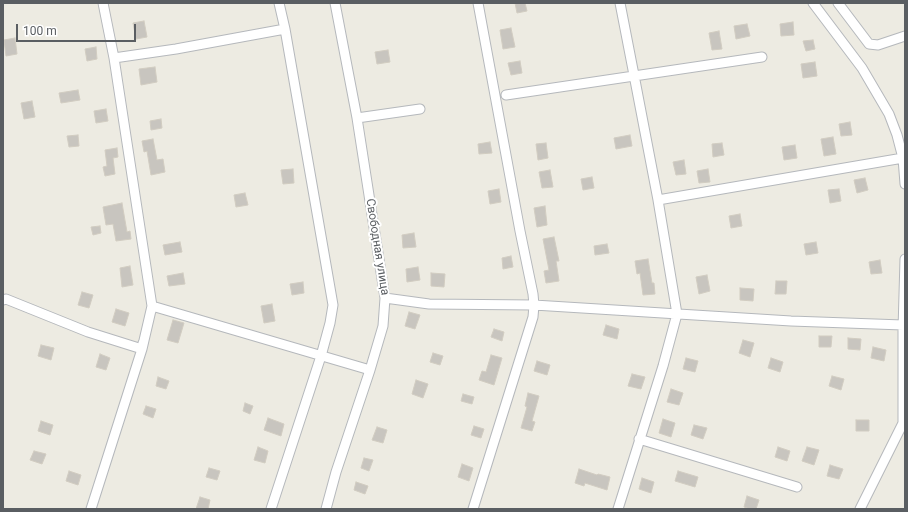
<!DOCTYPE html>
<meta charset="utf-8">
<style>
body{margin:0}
#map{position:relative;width:908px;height:512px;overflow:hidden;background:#edebe2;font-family:Roboto,sans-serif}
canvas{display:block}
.frame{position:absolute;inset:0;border:4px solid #5a5e62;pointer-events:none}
.scale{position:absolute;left:16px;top:24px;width:120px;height:18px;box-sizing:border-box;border:2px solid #5a5e62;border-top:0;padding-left:5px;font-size:12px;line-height:14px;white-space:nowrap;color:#5a5e62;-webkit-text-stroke:3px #fff;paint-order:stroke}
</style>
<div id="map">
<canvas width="908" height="512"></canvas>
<div class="frame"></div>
<div class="scale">100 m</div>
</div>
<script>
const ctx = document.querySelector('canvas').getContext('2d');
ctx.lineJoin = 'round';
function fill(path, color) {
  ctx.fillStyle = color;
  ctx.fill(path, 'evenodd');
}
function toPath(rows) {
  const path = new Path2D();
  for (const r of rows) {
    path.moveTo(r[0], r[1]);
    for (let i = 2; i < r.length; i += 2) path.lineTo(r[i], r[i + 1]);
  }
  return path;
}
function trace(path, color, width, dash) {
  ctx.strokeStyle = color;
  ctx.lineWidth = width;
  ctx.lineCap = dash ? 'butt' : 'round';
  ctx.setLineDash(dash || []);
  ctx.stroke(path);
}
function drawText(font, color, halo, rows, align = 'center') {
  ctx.font = font + ' Roboto,sans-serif';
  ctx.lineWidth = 4;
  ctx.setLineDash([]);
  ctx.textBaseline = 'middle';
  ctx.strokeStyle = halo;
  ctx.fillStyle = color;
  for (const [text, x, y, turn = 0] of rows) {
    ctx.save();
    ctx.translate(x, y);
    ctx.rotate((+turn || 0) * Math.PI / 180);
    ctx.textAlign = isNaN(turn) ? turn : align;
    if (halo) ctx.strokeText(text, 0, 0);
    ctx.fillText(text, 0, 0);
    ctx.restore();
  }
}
const building = toPath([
 [515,3,525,3,527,11,517,13,515,3],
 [144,21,147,37,136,39,133,23,144,21],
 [793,22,794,35,781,36,780,24,793,22],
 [747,24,750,36,736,39,734,26,747,24],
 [511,28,515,47,503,49,500,30,511,28],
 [719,31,722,49,712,50,709,33,719,31],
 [15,38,17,54,6,56,4,40,15,38],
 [813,40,815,49,806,51,803,41,813,40],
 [96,47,97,59,87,61,85,49,96,47],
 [388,50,390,62,377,64,375,52,388,50],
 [520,61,522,73,511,75,508,63,520,61],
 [815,62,817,76,803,78,801,64,815,62],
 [155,67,157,82,141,85,139,69,155,67],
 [78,90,80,100,61,103,59,93,78,90],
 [32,101,35,117,24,119,21,103,32,101],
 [106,109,108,121,96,123,94,111,106,109],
 [161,119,162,128,151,130,150,121,161,119],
 [850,122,852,135,841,136,839,124,850,122],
 [78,135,79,146,69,147,67,136,78,135],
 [630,135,632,146,616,149,614,138,630,135],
 [833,137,836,154,824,156,821,139,833,137],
 [153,139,157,160,163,159,165,172,151,175,147,151,144,152,142,141,153,139],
 [490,142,492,153,479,154,478,144,490,142],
 [546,143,548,158,538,160,536,144,546,143],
 [722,143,724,155,713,157,712,144,722,143],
 [795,145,797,158,784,160,782,147,795,145],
 [117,148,118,157,113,158,115,174,105,176,103,167,107,166,105,150,117,148],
 [684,160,686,174,676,175,673,162,684,160],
 [293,169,294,183,283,184,281,170,293,169],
 [708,169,710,182,699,183,697,171,708,169],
 [550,170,553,187,542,188,539,172,550,170],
 [592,177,594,188,583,190,581,179,592,177],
 [865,178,868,190,857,193,854,180,865,178],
 [499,189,501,202,490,204,488,191,499,189],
 [839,189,841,201,830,203,828,190,839,189],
 [245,193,248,205,236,207,234,195,245,193],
 [122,203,127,232,130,231,131,239,116,241,113,224,106,225,103,207,122,203],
 [545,206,547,225,537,227,534,208,545,206],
 [740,214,742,226,731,228,729,216,740,214],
 [100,226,101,233,93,235,91,227,100,226],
 [414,233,416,247,403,248,402,235,414,233],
 [554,237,559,261,556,261,559,281,546,283,544,271,549,270,543,239,554,237],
 [180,242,182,252,165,255,163,245,180,242],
 [816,242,818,253,806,255,804,244,816,242],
 [607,244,609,253,595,255,594,246,607,244],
 [511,256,513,267,503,269,502,258,511,256],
 [648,259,652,283,654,283,655,294,643,295,640,273,637,274,635,261,648,259],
 [880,260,882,273,871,274,869,262,880,260],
 [130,266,133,285,122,287,120,268,130,266],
 [418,267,420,280,407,282,406,269,418,267],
 [183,273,185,284,169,286,167,276,183,273],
 [431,273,445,274,444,287,431,286,431,273],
 [707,275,710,291,699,294,696,277,707,275],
 [776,281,787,281,786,294,775,294,776,281],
 [303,282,304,293,292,295,290,284,303,282],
 [740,288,754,289,753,301,740,300,740,288],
 [82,292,93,295,89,308,78,305,82,292],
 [272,304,275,321,264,323,261,306,272,304],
 [116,309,129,313,125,326,112,322,116,309],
 [409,312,420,315,415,329,405,326,409,312],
 [173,320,184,323,178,343,167,340,173,320],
 [606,325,619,329,617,339,603,335,606,325],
 [494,329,504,332,502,341,491,337,494,329],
 [819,336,832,336,831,347,819,347,819,336],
 [848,338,861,339,860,350,848,349,848,338],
 [743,340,754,343,750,357,739,353,743,340],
 [41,345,54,348,51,360,38,356,41,345],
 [873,347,886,350,884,361,871,358,873,347],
 [433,353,443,356,440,365,430,362,433,353],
 [100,354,110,358,106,370,96,367,100,354],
 [491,355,502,358,494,385,479,380,482,371,486,372,491,355],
 [686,358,698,361,695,372,683,369,686,358],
 [771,358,783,362,780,372,768,368,771,358],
 [537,361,550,365,547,375,534,371,537,361],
 [632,374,645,377,641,389,628,386,632,374],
 [832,376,844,379,841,390,829,386,832,376],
 [158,377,169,381,166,389,156,386,158,377],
 [416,380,428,384,423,398,412,394,416,380],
 [671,389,683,393,679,405,667,402,671,389],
 [528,393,539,396,532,421,535,422,532,431,521,428,527,407,525,406,528,393],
 [463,394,474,397,472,404,461,401,463,394],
 [245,403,253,406,250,414,243,411,245,403],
 [146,406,156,409,153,418,143,414,146,406],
 [268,418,284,424,281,436,264,430,268,418],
 [663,419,675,423,671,437,659,433,663,419],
 [856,420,869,420,869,431,856,431,856,420],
 [41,421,53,425,50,435,38,431,41,421],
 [694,425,707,428,703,439,691,435,694,425],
 [474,426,484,429,481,438,471,435,474,426],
 [377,427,387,430,383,443,372,440,377,427],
 [258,447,268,451,265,463,254,460,258,447],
 [778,447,790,451,787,461,775,457,778,447],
 [807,447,819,450,814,465,802,461,807,447],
 [34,451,46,454,42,464,30,460,34,451],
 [364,458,373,460,369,471,361,468,364,458],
 [462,464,473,468,469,481,458,477,462,464],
 [830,465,843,469,839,479,827,476,830,465],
 [209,468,220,471,217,480,206,477,209,468],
 [579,469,597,475,598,474,610,477,607,490,585,483,584,486,575,483,579,469],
 [69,471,81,475,78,485,66,481,69,471],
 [678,471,698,477,695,487,675,481,678,471],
 [642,478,654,482,651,493,639,489,642,478],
 [356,482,368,486,365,494,354,490,356,482],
 [747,496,759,500,756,509,750,509,744,507,747,496],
 [200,497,210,500,208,509,196,509,200,497]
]);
const minor = toPath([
 [813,3,862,68,889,114,897,135,903,158,905,184],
 [838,3,869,44,878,45,905,36],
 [114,58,176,49,285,29],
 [506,95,762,57],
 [357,118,420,109],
 [658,200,903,158],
 [385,298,429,304,534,305,791,321,903,325,903,423],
 [3,300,6,299,88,332,142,349,143,343],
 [151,311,152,306,370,370],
 [903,330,905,259],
 [639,439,797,487],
 [91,509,142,349,152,306,114,58,103,3],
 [271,509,321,356,330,323,333,305,285,29,279,3],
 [326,509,336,472,370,370,383,326,385,298,357,118,335,3],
 [473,509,533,317,534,305,533,294,520,231,478,3],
 [618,509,663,366,677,314,658,200,634,75,620,3],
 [860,509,903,423,903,419]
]);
const streetNames = [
 ["Свободная улица",377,247,81]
];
fill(building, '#c8c5bf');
trace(building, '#d1ccc1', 1);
trace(minor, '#b5b8bc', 11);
trace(minor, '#fff', 9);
drawText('12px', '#5a5e62', '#fff', streetNames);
</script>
